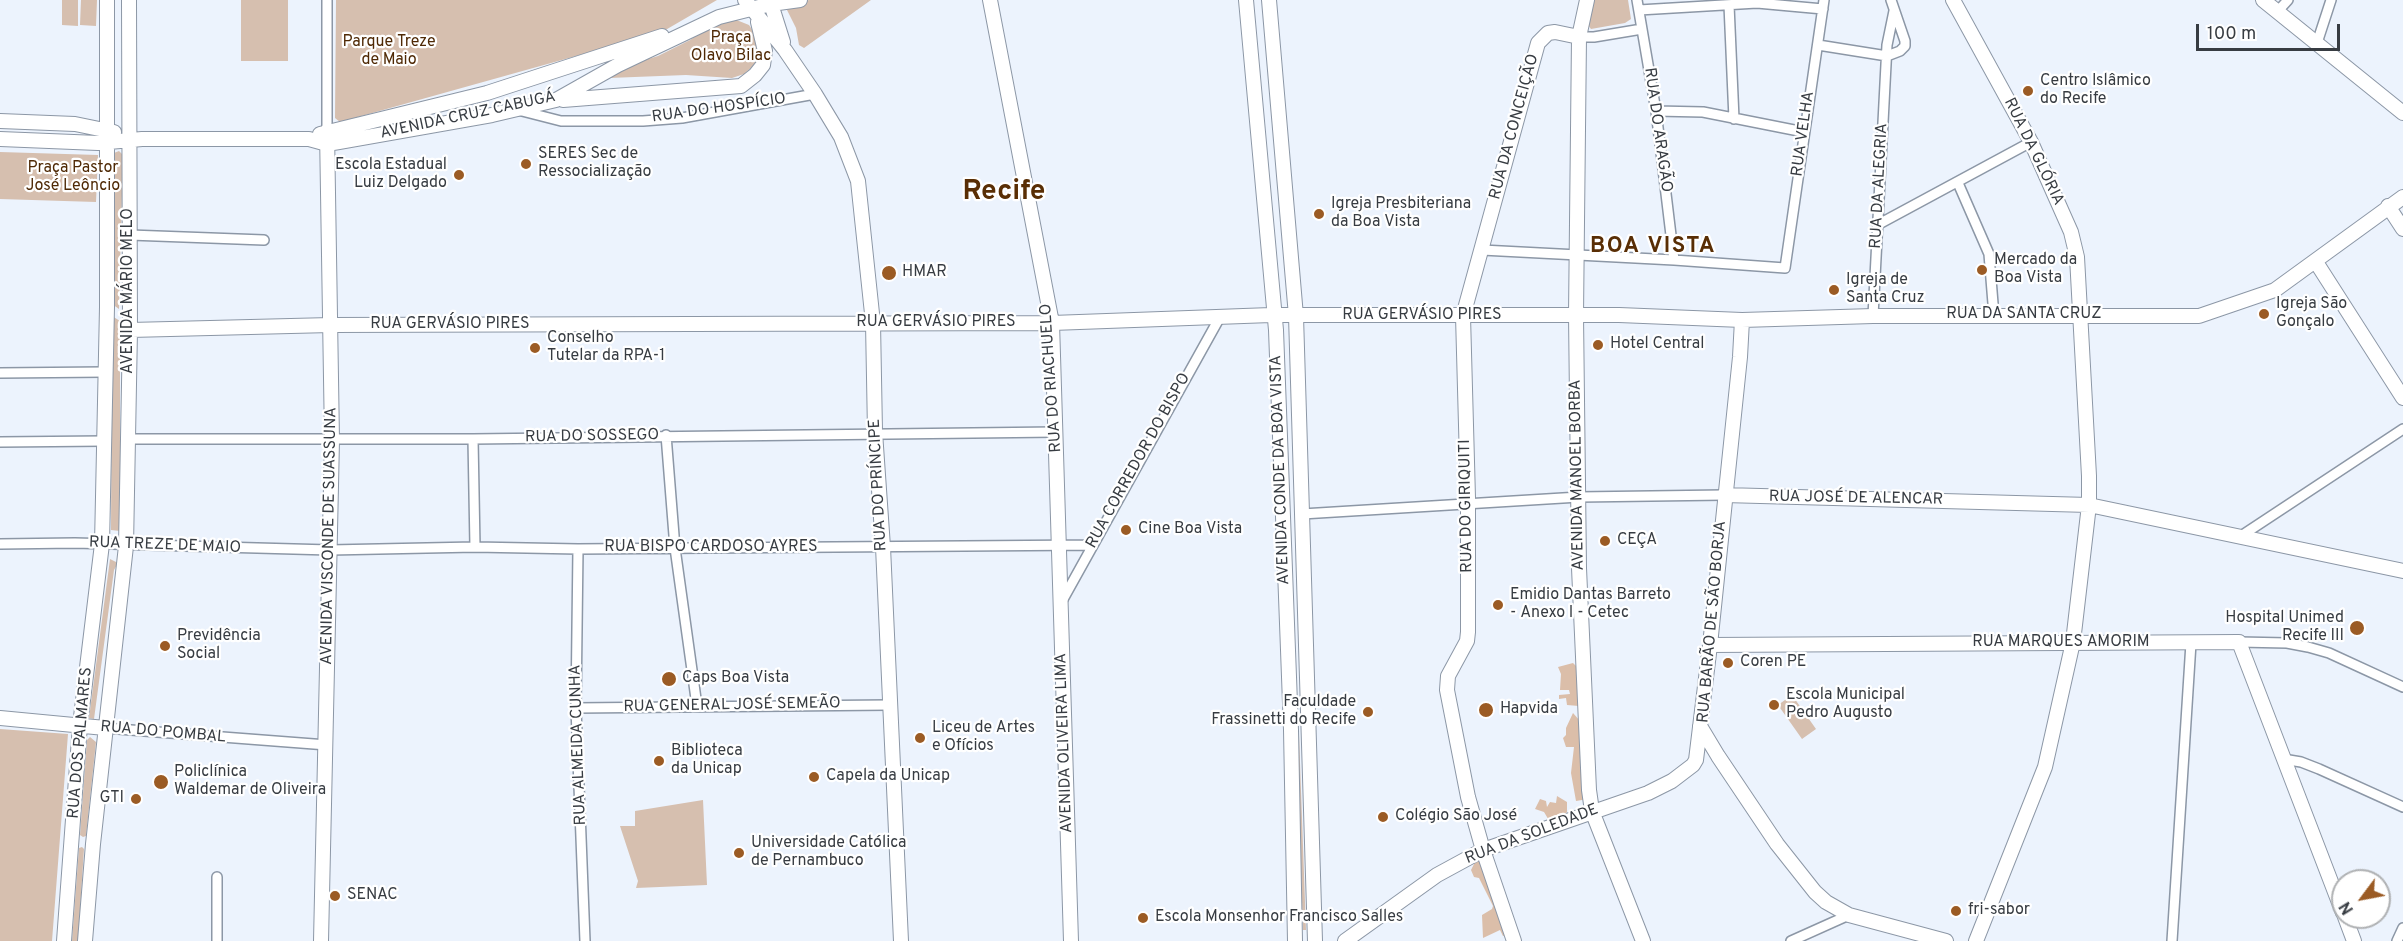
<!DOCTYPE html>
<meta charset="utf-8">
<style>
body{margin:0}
#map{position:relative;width:2403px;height:941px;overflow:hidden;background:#ecf3fd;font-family:Overpass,sans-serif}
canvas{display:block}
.north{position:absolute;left:2331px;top:869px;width:60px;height:60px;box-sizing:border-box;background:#fff;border:2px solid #afb1b3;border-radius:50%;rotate:238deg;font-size:16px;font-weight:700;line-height:24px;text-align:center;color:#373c42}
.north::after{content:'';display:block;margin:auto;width:21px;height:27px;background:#9b5b24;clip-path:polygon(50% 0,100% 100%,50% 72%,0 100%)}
.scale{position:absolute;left:2196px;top:24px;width:144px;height:27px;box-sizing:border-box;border:3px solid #373c42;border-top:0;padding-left:8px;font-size:18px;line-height:21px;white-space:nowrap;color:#373c42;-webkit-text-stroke:4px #fff;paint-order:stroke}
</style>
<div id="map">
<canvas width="2403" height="941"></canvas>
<div class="north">N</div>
<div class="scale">100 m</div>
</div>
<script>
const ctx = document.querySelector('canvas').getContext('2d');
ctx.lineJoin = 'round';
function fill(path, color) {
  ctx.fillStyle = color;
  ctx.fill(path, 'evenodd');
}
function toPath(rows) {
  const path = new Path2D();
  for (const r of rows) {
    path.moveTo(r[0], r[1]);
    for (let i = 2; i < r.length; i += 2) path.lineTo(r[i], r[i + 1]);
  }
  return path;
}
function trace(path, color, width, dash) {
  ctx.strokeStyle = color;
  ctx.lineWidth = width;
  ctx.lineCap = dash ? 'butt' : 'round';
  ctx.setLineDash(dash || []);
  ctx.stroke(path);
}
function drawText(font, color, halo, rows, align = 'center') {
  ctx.font = font + ' Overpass,sans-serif';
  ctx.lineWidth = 4.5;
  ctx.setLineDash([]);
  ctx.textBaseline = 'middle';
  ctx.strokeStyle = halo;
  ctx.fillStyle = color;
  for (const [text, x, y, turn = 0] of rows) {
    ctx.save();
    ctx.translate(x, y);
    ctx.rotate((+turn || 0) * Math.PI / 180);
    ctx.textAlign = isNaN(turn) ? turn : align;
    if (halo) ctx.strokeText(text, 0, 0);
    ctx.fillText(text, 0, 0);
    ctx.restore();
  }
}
const green = toPath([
 [62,0,78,0,78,26,62,25],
 [81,0,97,0,96,26,80,25],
 [241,0,288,0,288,61,241,61],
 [336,0,717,0,662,32,340,122,335,118],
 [810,0,871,0,804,48,799,45,796,28,786,8,790,2],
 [1590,0,1628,0,1631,19,1625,23,1591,29,1588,25],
 [734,19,749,25,757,37,759,55,753,66,744,74,732,78,686,75,609,78,632,64,658,56,690,40,715,23],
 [119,151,123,155,119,309,112,304,114,153],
 [0,152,98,155,96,202,0,199],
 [112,316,120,321,120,531,111,530],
 [110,559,118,563,114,570,94,719,89,718],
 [1792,695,1816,729,1802,739,1778,705],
 [0,729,68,734,52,941,0,941],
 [1297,732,1299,734,1306,930,1303,930,1296,734],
 [90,737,96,742,86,836,83,837,80,835,87,740],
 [703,800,707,885,636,888,638,881,620,826,635,826,635,811],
 [82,847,84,849,78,941,72,941,79,848]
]);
const forest = toPath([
 [1573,663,1577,667,1579,706,1567,705,1566,698,1559,699,1559,695,1570,694,1569,690,1560,690,1561,674,1558,667],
 [1573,713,1580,721,1587,798,1582,800,1576,801,1571,773,1574,747,1566,747,1563,738,1566,735,1566,728],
 [1557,796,1567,802,1567,812,1561,818,1550,822,1544,812,1535,809,1540,799,1546,801,1547,807,1550,802,1556,803],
 [1482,856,1509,935,1503,936,1500,930,1483,938,1482,915,1492,909,1493,906,1479,878,1474,877,1471,870,1477,858]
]);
const street = toPath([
 [1637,0,1656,111,1674,260],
 [1729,5,1734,119],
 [1639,10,1757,3,1823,9],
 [2277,12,2288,0],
 [1579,37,1594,37,1642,29],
 [2317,43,2331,0],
 [1818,45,1887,56,1900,51,1905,46,1905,41,1891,0],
 [518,110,561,121,643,121,682,118,815,94],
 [1656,111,1703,112,1804,132],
 [327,131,327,0],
 [1958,183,1989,254,1994,316],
 [1879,224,2031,142],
 [130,235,264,240],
 [1482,250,1674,260,1785,268,1824,0],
 [1873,316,1887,45,1894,11],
 [0,373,105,372],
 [666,435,675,548,697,706],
 [129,439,473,439,1056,432],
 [473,439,475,547],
 [0,442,104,441],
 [1302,514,1579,497,1724,495],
 [2241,536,2403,429],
 [0,544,75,543,330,550,475,547,578,549,1092,545],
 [578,549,576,708,585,941],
 [1062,601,1220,317],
 [2239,642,2287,643,2308,647,2329,653,2403,687],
 [576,708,889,705],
 [105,728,327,745],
 [2283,759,2301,762,2319,769,2403,807],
 [217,877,217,941],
 [1791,941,1849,915],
 [2172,941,2191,643],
 [2397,941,2403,928]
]);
const secondary = toPath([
 [745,0,785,50,815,94,841,137,858,181,873,323,875,432,883,547,901,941],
 [990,0,1052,323,1071,941],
 [1246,0,1276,330,1291,730,1295,941],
 [1269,0,1296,316,1315,941],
 [1587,0,1579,37,1576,315,1579,568,1589,790,1592,811,1643,941],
 [1953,0,2031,142,2071,232,2077,257,2089,476,2089,505,2073,642,2045,767,1976,941],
 [2263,0,2403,113],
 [771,4,783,42],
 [563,100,741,86,755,75,763,65,765,51,758,22],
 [0,121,75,124,114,132],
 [320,134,487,93,662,36],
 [0,139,98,143,142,139,309,139,327,144,339,142,492,115,556,100,618,65,719,17,771,4,800,0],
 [2388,206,2403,229],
 [2316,262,2403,398],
 [130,330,331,325,1052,323,1271,315,1619,315,1742,320,1873,316,2199,316,2275,290,2403,197],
 [1724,495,2089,505,2403,571],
 [1710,645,2239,642,2343,913],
 [0,718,105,728],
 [1700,726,1718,756,1777,844,1815,892,1826,902,1849,915,1946,941],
 [2345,917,2354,941],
 [64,941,80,725,102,544,107,307,107,0],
 [85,941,93,844,126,546,130,330,129,0],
 [321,941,332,440,327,131],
 [1345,941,1437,875,1483,850,1648,793,1672,781,1693,765,1696,760,1710,645,1740,357,1742,320],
 [1514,941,1483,850,1468,797,1447,690,1448,676,1467,641,1468,632,1468,498,1463,316,1538,43,1548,33,1555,32,1579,37]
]);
const markers = [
 [2028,91,6,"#9b5b24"],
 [526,164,6,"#9b5b24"],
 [459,175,6,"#9b5b24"],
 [1319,214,6,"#9b5b24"],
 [1982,270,6,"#9b5b24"],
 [889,273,8,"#9b5b24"],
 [1834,290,6,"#9b5b24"],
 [2264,314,6,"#9b5b24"],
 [1598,345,6,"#9b5b24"],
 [535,348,6,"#9b5b24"],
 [1126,530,6,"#9b5b24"],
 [1605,541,6,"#9b5b24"],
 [1498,605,6,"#9b5b24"],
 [2357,628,8,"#9b5b24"],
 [165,646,6,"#9b5b24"],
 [1728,663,6,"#9b5b24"],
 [669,679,8,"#9b5b24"],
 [1774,705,6,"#9b5b24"],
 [1486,710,8,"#9b5b24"],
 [1368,712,6,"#9b5b24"],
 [920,738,6,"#9b5b24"],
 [659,761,6,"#9b5b24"],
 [814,777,6,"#9b5b24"],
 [161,782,8,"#9b5b24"],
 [136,799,6,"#9b5b24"],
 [1383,817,6,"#9b5b24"],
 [739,853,6,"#9b5b24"],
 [335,896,6,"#9b5b24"],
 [1956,911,6,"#9b5b24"],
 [1143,918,6,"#9b5b24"]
];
const parkNames = [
 ["Praça",731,39],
 ["Olavo Bilac",731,57],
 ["Parque Treze",389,43],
 ["de Maio",389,61],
 ["Praça Pastor",73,169],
 ["José Leôncio",73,187]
];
const poiNames = [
 ["Centro Islâmico",2040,82],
 ["do Recife",2040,100],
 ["SERES Sec de",538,155],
 ["Ressocialização",538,173],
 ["Escola Estadual",447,166,"right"],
 ["Luiz Delgado",447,184,"right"],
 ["Igreja Presbiteriana",1331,205],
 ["da Boa Vista",1331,223],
 ["Mercado da",1994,261],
 ["Boa Vista",1994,279],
 ["HMAR",902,273],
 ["Igreja de",1846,281],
 ["Santa Cruz",1846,299],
 ["Igreja São",2276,305],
 ["Gonçalo",2276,323],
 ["Conselho",547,339],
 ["Tutelar da RPA-1",547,357],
 ["Hotel Central",1610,345],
 ["Cine Boa Vista",1138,530],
 ["CEÇA",1617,541],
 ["Emidio Dantas Barreto",1510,596],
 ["- Anexo I - Cetec",1510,614],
 ["Hospital Unimed",2344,619,"right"],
 ["Recife III",2344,637,"right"],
 ["Previdência",177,637],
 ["Social",177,655],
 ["Coren PE",1740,663],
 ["Caps Boa Vista",682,679],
 ["Escola Municipal",1786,696],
 ["Pedro Augusto",1786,714],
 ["Faculdade",1356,703,"right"],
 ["Frassinetti do Recife",1356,721,"right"],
 ["Hapvida",1500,710],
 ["Liceu de Artes",932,729],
 ["e Ofícios",932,747],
 ["Biblioteca",671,752],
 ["da Unicap",671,770],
 ["Policlínica",174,773],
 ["Waldemar de Oliveira",174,791],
 ["Capela da Unicap",826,777],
 ["GTI",124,799,"right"],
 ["Colégio São José",1395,817],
 ["Universidade Católica",751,844],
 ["de Pernambuco",751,862],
 ["SENAC",347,896],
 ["fri-sabor",1968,911],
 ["Escola Monsenhor Francisco Salles",1155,918]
];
const streetNames = [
 ["RUA DO HOSPÍCIO",719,109,-8],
 ["AVENIDA CRUZ CABUGÁ",468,116,-12],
 ["RUA DA CONCEIÇÃO",1515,127,-75],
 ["RUA DO ARAGÃO",1657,130,82],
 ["RUA VELHA",1804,134,-82],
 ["RUA DA GLÓRIA",2033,152,64],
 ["RUA DA ALEGRIA",1880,186,-87],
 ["AVENIDA MÁRIO MELO",129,291,-90],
 ["RUA DA SANTA CRUZ",2024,315],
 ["RUA GERVÁSIO PIRES",1422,316],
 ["RUA GERVÁSIO PIRES",936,323],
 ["RUA GERVÁSIO PIRES",450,325],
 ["RUA DO RIACHUELO",1052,378,-94],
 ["RUA DO SOSSEGO",592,437,-1],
 ["RUA CORREDOR DO BISPO",1139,461,-61],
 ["AVENIDA CONDE DA BOA VISTA",1281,470,-92],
 ["AVENIDA MANOEL BORBA",1578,475,-91],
 ["RUA DO PRÍNCIPE",879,485,-93],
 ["RUA JOSÉ DE ALENCAR",1856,499,1],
 ["RUA DO GIRIQUITI",1467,506,-91],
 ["AVENIDA VISCONDE DE SUASSUNA",330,536,-89],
 ["RUA TREZE DE MAIO",165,546,2],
 ["RUA BISPO CARDOSO AYRES",711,548],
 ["RUA BARÃO DE SÃO BORJA",1713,622,-85],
 ["RUA MARQUES AMORIM",2061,643],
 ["RUA GENERAL JOSÉ SEMEÃO",732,706,-1],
 ["RUA DO POMBAL",163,733,5],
 ["RUA DOS PALMARES",81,743,-85],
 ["AVENIDA OLIVEIRA LIMA",1065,743,-92],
 ["RUA ALMEIDA CUNHA",579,745,-92],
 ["RUA DA SOLEDADE",1532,835,-21]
];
const districtNames = [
 ["BOA VISTA",1653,248]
];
const townNames = [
 ["Recife",1004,193]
];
fill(green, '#d6bfaf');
fill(forest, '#dbbea9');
trace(street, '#8c97a6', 12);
trace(secondary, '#8c97a6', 16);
trace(street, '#fff', 9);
trace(secondary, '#fff', 14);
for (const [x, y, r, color] of markers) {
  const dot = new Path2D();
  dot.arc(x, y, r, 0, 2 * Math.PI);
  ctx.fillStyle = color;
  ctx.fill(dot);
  trace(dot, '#fff', 2);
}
drawText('16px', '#4f2905', '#fff', parkNames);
drawText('16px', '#373c42', '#fff', poiNames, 'left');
drawText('16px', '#373c42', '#fff', streetNames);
ctx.letterSpacing = '1.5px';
drawText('bold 22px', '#592e05', '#fff', districtNames);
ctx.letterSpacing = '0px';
drawText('bold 28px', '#592e05', '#fff', townNames);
</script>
